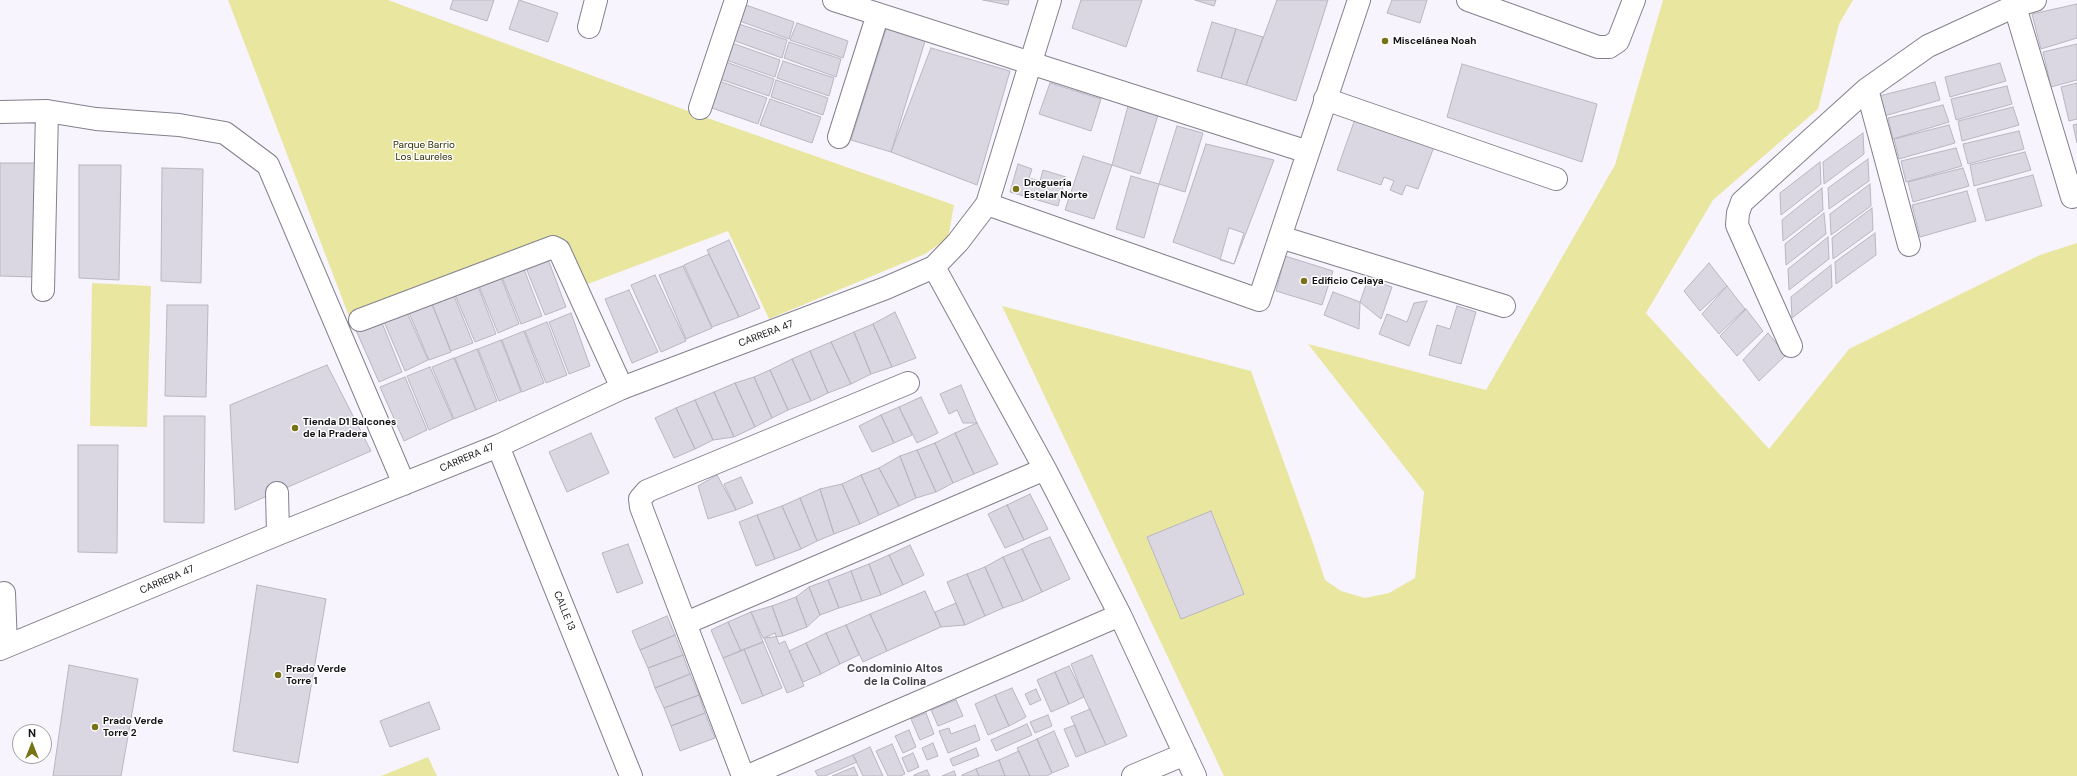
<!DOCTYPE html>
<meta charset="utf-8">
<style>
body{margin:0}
#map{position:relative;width:2077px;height:776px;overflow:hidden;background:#f7f4fe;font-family:"DM Sans",sans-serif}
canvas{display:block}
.north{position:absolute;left:12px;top:724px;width:40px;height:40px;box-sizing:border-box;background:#fff;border:1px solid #a0a0a1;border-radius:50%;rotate:0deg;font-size:11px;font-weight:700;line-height:16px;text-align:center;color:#121115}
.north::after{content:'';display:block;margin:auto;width:14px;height:18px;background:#777316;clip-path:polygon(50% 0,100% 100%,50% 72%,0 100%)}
</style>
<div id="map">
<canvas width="2077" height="776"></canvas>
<div class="north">N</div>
</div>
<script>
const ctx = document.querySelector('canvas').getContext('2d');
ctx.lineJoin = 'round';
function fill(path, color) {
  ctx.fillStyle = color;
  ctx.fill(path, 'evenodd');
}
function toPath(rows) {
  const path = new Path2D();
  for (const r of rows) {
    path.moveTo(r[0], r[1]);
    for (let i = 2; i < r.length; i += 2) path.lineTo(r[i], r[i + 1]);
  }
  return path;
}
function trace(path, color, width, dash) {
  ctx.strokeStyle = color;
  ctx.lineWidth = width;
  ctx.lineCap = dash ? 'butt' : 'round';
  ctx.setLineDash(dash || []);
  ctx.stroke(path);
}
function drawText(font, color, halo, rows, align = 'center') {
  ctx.font = font + ' "DM Sans",sans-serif';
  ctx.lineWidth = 3;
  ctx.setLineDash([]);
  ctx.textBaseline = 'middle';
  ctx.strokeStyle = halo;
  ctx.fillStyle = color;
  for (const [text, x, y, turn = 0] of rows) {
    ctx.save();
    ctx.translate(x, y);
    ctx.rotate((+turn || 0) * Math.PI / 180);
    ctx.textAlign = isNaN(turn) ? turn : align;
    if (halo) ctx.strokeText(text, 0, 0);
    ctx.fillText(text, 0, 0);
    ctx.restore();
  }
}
const green = toPath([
 [228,0,388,0,696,114,954,205,948,238,925,254,769,319,728,231,585,285,561,239,350,319],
 [1663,0,1853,0,1839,24,1818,109,1713,200,1646,313,1769,449,1849,349,2040,255,2077,243,2077,776,1224,776,1002,306,1251,371,1313,543,1325,580,1341,591,1365,598,1389,593,1415,578,1424,492,1308,344,1486,390,1615,165],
 [92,283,151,286,147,427,90,426],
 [428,757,437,776,381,776]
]);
const building = toPath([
 [453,0,494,0,487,21,450,9,453,0],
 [519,0,558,13,548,42,509,29,519,0],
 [983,0,1009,0,1008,5,983,0],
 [1081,0,1142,0,1126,47,1072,28,1081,0],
 [1195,0,1216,0,1214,6,1195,0],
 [1277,0,1328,0,1296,101,1246,85,1277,0],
 [1392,0,1427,0,1420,23,1387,13,1392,0],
 [743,4,794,22,789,39,737,20,743,4],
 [2077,4,2077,38,2041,49,2032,14,2077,4],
 [1212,22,1236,29,1221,78,1197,71,1212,22],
 [736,23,787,40,782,58,730,39,736,23],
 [797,23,848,41,843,58,790,40,797,23],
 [887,26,926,38,891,152,851,140,887,26],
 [1236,29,1263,37,1246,85,1221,78,1236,29],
 [729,42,780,60,775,77,723,59,729,42],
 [789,42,841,59,836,77,784,58,789,42],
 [2077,44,2077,80,2051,87,2043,52,2077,44],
 [931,48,1010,71,977,185,891,152,931,48],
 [723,61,774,79,769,96,717,78,723,61],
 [783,61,834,78,829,96,777,78,783,61],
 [2000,63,2006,81,1950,97,1945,77,2000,63],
 [1462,64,1597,104,1582,162,1447,117,1462,64],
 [716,80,767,98,758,124,706,106,716,80],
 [776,80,828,98,823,115,771,97,776,80],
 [1935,82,1940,100,1884,116,1879,96,1935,82],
 [1050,83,1101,99,1091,131,1039,114,1050,83],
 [2077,83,2077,119,2069,121,2061,87,2077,83],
 [2007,86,2012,104,1956,120,1951,99,2007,86],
 [770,99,821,117,812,143,760,125,770,99],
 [1943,105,1949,122,1893,139,1888,118,1943,105],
 [1128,106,1158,115,1140,174,1112,165,1128,106],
 [2013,107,2019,125,1962,141,1958,121,2013,107],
 [1355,119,1434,147,1418,189,1406,185,1402,195,1390,190,1394,181,1384,177,1381,185,1337,170,1355,119],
 [2077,124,2077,143,2073,125,2077,124],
 [1949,125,1955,143,1899,159,1894,139,1949,125],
 [1177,126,1203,133,1185,192,1159,184,1177,126],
 [2019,131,2024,149,1968,164,1963,144,2019,131],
 [1863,133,1864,154,1824,184,1823,162,1863,133],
 [1206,144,1274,160,1234,264,1173,242,1206,144],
 [1956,148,1962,166,1906,182,1901,161,1956,148],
 [2025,152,2031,170,1974,186,1970,165,2025,152],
 [1083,156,1112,165,1094,219,1065,210,1083,156],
 [1868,159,1869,181,1829,209,1828,188,1868,159],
 [1820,162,1821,184,1781,215,1780,193,1820,162],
 [0,163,36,163,34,277,0,276,0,163],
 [1018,164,1032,169,1029,178,1040,181,1043,170,1066,177,1058,206,1010,192,1018,164],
 [79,165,121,165,119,280,79,278,79,165],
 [162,168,203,169,201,283,161,281,162,168],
 [1963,168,1969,186,1913,202,1908,182,1963,168],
 [2033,175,2042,206,1986,221,1977,189,2033,175],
 [1131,176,1159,184,1144,238,1116,229,1131,176],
 [1870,184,1871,206,1831,235,1830,214,1870,184],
 [1822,188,1823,210,1783,241,1782,220,1822,188],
 [1967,191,1976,221,1920,237,1912,205,1967,191],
 [1872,208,1873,230,1833,259,1832,238,1872,208],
 [1824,213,1826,234,1786,265,1785,244,1824,213],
 [1229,228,1244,233,1234,264,1220,260,1229,228],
 [1875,233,1876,255,1836,284,1835,262,1875,233],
 [1828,237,1829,259,1789,290,1788,269,1828,237],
 [729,240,760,308,739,317,707,250,729,240],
 [546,254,566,307,545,315,524,263,546,254],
 [709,254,739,317,712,327,684,265,709,254],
 [1285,256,1333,271,1322,305,1276,291,1285,256],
 [1709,263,1727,286,1700,311,1684,291,1709,263],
 [522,264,542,316,521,324,500,272,522,264],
 [1831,265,1832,287,1792,318,1791,297,1831,265],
 [683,266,712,328,686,339,659,275,683,266],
 [499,272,519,324,498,333,477,281,499,272],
 [655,275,686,341,661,352,631,285,655,275],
 [1368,279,1392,287,1381,319,1360,302,1368,279],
 [476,281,496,334,475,342,453,290,476,281],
 [1727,286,1745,309,1719,334,1702,314,1727,286],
 [629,290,658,352,632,363,605,299,629,290],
 [452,291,473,343,451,351,430,299,452,291],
 [1333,292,1360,302,1359,329,1324,315,1333,292],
 [430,299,451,352,429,360,407,308,430,299],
 [1427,301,1409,346,1379,334,1387,314,1407,322,1414,303,1427,301],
 [167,305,208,305,206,397,165,396,167,305],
 [1457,306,1476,312,1461,364,1429,355,1437,325,1450,329,1457,306],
 [405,308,428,360,405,371,382,317,405,308],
 [1746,309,1763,331,1737,356,1720,336,1746,309],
 [895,312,916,358,892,367,873,324,895,312],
 [571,313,590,366,569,374,549,322,571,313],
 [380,318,402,372,379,382,355,328,380,318],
 [547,322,567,375,546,383,525,331,547,322],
 [873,324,892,367,871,374,854,332,873,324],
 [524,331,544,383,522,392,502,340,524,331],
 [854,332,871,374,851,384,831,342,854,332],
 [1768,333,1786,355,1759,381,1743,360,1768,333],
 [501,340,521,392,499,401,478,349,501,340],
 [831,342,851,384,828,393,810,351,831,342],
 [477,349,497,401,476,410,455,358,477,349],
 [810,351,828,393,811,401,792,359,810,351],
 [454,358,476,410,454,419,432,367,454,358],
 [792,359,811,401,788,410,770,370,792,359],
 [327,365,371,451,235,510,230,405,327,365],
 [430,367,453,419,429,430,407,376,430,367],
 [770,370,788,410,772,418,754,377,770,370],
 [405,377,427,430,404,441,380,387,405,377],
 [754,377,772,418,755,427,735,383,754,377],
 [735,383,755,427,734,437,714,392,735,383],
 [961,385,977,423,963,423,957,410,949,414,940,394,961,385],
 [714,392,734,437,713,440,695,400,714,392],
 [921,397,938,433,917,443,899,407,921,397],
 [695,400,713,440,695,449,676,408,695,400],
 [899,407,912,435,894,443,881,415,899,407],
 [676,408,695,449,674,458,655,418,676,408],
 [881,415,894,443,872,452,859,426,881,415],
 [164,416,205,416,204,523,164,522,164,416],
 [977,423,998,464,974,474,955,433,977,423],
 [591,433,609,473,567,492,549,452,591,433],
 [955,433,974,474,953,483,935,443,955,433],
 [935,443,953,483,936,492,917,450,935,443],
 [78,445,118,445,117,553,78,552,78,445],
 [917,450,936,492,916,498,900,456,917,450],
 [900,456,916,498,899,506,879,468,900,456],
 [879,468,899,506,879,515,861,475,879,468],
 [717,475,736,510,708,519,698,486,717,475],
 [861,475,879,515,860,524,842,484,861,475],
 [741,477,753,503,736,510,724,484,741,477],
 [842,484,860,524,834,534,820,489,842,484],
 [820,489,834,534,817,541,800,498,820,489],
 [1030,494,1048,529,1024,540,1007,505,1030,494],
 [800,498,817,541,801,549,782,506,800,498],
 [1007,505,1024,540,1005,548,988,514,1007,505],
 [782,506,801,549,775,559,757,515,782,506],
 [1211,511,1244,594,1181,619,1147,537,1211,511],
 [757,515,775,559,756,566,739,522,757,515],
 [1050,537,1070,579,1042,592,1022,549,1031,544,1050,537],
 [628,544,643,583,617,593,602,553,628,544],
 [910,545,924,575,903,585,889,555,910,545],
 [1022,549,1042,592,1023,601,1003,557,1022,549],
 [889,555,903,585,881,595,869,564,889,555],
 [1003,557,1023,601,1003,608,985,567,1003,557],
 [869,564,881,595,862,601,851,571,869,564],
 [985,567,1003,608,985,616,967,574,985,567],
 [851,571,862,601,839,608,828,580,851,571],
 [967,574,985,616,965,625,947,582,967,574],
 [828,580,839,608,820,615,809,587,828,580],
 [257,585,326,599,298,763,233,751,257,585],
 [809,587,820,615,807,627,796,597,809,587],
 [925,591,941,627,887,651,870,614,925,591],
 [796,597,807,627,783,636,772,606,796,597],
 [956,603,965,625,941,627,935,612,956,603],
 [772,606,783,636,763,638,751,612,772,606],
 [751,612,763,642,741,651,728,622,751,612],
 [870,614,887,651,863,662,846,625,870,614],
 [667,616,675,635,640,650,632,631,667,616],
 [728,622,741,651,723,658,711,630,728,622],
 [846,625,859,655,840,664,826,633,846,625],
 [775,633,779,644,785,641,804,686,787,693,764,638,775,633],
 [826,633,840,664,821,674,806,643,826,633],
 [675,635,683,655,648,668,640,650,675,635],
 [763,642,782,688,763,696,744,649,763,642],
 [806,643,821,674,803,682,789,651,806,643],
 [744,649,763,696,742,704,723,658,744,649],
 [683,655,690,674,655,688,648,668,683,655],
 [1092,655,1127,736,1106,745,1084,697,1071,664,1092,655],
 [69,665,138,679,121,776,53,776,69,665],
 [1069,666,1084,697,1069,704,1055,672,1069,666],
 [1055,672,1069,704,1051,712,1037,680,1055,672],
 [690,674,699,695,664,708,655,688,690,674],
 [1012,688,1026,717,1009,726,995,695,1012,688],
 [1036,689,1041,700,1030,705,1025,694,1036,689],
 [699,695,705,713,671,726,664,708,699,695],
 [995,695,1009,726,988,735,975,704,995,695],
 [956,700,963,716,938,726,931,710,956,700],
 [429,702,440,729,390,747,380,721,429,702],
 [1090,709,1106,745,1086,753,1071,717,1090,709],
 [705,713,715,738,680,751,671,726,705,713],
 [926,713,934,734,920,740,911,719,926,713],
 [1048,715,1052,726,1035,733,1030,722,1048,715],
 [1027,724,1032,735,996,751,991,740,1027,724],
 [975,725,980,740,948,753,939,731,949,728,951,734,975,725],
 [1075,725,1086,753,1076,757,1064,729,1075,725],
 [909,730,916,747,903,753,895,736,909,730],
 [1054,731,1069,766,1052,773,1037,739,1054,731],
 [1037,739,1052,773,1047,776,1030,776,1017,748,1037,739],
 [933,743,938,756,927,760,922,748,933,743],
 [892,744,905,774,900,776,888,776,876,751,892,744],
 [870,747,883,776,863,776,853,755,870,747],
 [976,748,979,756,953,766,950,759,976,748],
 [1019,751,1030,776,1005,776,999,760,1019,751],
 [913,753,919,767,908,772,902,758,913,753],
 [853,755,857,762,825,776,818,776,815,771,853,755],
 [999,760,1005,776,979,776,976,769,999,760],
 [854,767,858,776,832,776,854,767],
 [976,769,979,776,962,776,962,775,976,769],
 [927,770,930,776,914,776,914,775,927,770],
 [954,771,956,776,942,776,954,771]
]);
const street = toPath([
 [834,0,1308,152],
 [1468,0,1598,47,1609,47,1618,41,1634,0],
 [2013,0,2072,197],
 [589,27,596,0],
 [1867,89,1909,245],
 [1325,99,1556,179],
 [700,108,736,0],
 [0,112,47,111,96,119,179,125,225,133,268,165,404,484],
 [839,137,878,14],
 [987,204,1259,300,1359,0],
 [1280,237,1504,306],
 [934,267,1045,469,1120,615,1195,776],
 [43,290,47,111],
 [360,320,553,247,559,250,622,388],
 [1791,346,1737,225,1738,213,1742,202,1867,89,1928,46,2015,6,2035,0],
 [277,493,278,534],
 [4,593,6,646],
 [686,623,1045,469],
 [0,649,278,534,498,446],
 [743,776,641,507,640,499,647,491,908,383],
 [748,776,1120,615],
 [1133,776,1185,754]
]);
const secondary = toPath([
 [631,776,498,446,622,388,886,288,934,267,958,242,987,204,1050,0]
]);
const markers = [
 [1385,41,4,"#777316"],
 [1016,189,4,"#777316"],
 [1304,281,4,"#777316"],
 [295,428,4,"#777316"],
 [278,675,4,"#777316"],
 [95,727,4,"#777316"]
];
const poiNames = [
 ["Miscelánea Noah",1393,41],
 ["Droguería",1024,183],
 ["Estelar Norte",1024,195],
 ["Edificio Celaya",1312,281],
 ["Tienda D1 Balcones",303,422],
 ["de la Pradera",303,434],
 ["Prado Verde",286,669],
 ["Torre 1",286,681],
 ["Prado Verde",103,721],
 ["Torre 2",103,733]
];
const parkNames = [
 ["Parque Barrio",424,145],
 ["Los Laureles",424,157]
];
const streetNames = [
 ["CARRERA 47",766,334,-21],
 ["CARRERA 47",467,458,-23],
 ["CARRERA 47",167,580,-23],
 ["CALLE 13",564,611,68]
];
const neighbourhoodNames = [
 ["Condominio Altos",895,669],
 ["de la Colina",895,682]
];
fill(green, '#e9e6a0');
fill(building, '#dad7e2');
trace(building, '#b9b6c1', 1);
trace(street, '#83808b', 24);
trace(secondary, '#83808b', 24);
trace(street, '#fff', 22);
trace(secondary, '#fff', 22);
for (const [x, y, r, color] of markers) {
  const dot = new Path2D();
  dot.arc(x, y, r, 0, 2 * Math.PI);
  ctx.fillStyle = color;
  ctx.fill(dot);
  trace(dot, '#fff', 1.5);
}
drawText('bold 10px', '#121115', '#fff', poiNames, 'left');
drawText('10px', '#312e00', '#fff', parkNames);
drawText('10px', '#121115', '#fff', streetNames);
drawText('bold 11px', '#46434c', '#fff', neighbourhoodNames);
</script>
